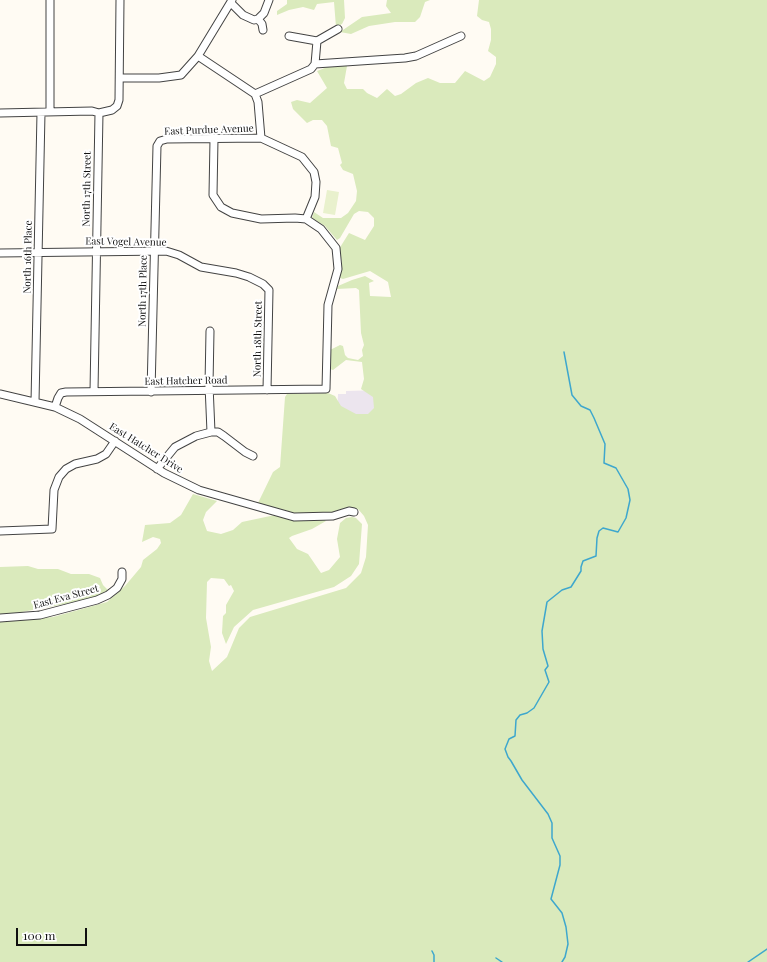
<!DOCTYPE html>
<style>
body{margin:0}
#map{position:relative;width:767px;height:962px;overflow:hidden;background:#fffbf3;font-family:"Playfair Display",serif}
canvas{display:block}
.scale{position:absolute;left:16px;top:928px;width:71px;height:18px;box-sizing:border-box;border:2px solid #101010;border-top:0;padding-left:5px;font-size:12px;line-height:14px;white-space:nowrap;color:#101010;-webkit-text-stroke:3px #fff;paint-order:stroke}
</style>
<div id="map">
<canvas width="767" height="962"></canvas>
<div class="scale">100 m</div>
</div>
<script>
const ctx = document.querySelector('canvas').getContext('2d');
ctx.lineJoin = 'round';
function fill(path, color) {
  ctx.fillStyle = color;
  ctx.fill(path, 'evenodd');
}
function toPath(rows) {
  const path = new Path2D();
  for (const r of rows) {
    path.moveTo(r[0], r[1]);
    for (let i = 2; i < r.length; i += 2) path.lineTo(r[i], r[i + 1]);
  }
  return path;
}
function trace(path, color, width, dash) {
  ctx.strokeStyle = color;
  ctx.lineWidth = width;
  ctx.lineCap = dash ? 'butt' : 'round';
  ctx.setLineDash(dash || []);
  ctx.stroke(path);
}
function drawText(font, color, halo, rows, align = 'center') {
  ctx.font = font + ' "Playfair Display",serif';
  ctx.lineWidth = 4;
  ctx.setLineDash([]);
  ctx.textBaseline = 'middle';
  ctx.strokeStyle = halo;
  ctx.fillStyle = color;
  for (const [text, x, y, turn = 0] of rows) {
    ctx.save();
    ctx.translate(x, y);
    ctx.rotate((+turn || 0) * Math.PI / 180);
    ctx.textAlign = isNaN(turn) ? turn : align;
    if (halo) ctx.strokeText(text, 0, 0);
    ctx.fillText(text, 0, 0);
    ctx.restore();
  }
}
const industrial = toPath([
 [380,390,379,416,337,417,338,394,346,394,346,391]
]);
const green = toPath([
 [287,0,344,0,345,18,342,24,336,27,334,2,317,4,314,10,303,7,289,10,277,15,277,11,287,4],
 [387,0,430,0,425,2,420,17,415,22,395,22,369,26,351,34,340,32,362,17,391,13,386,6],
 [479,0,767,0,767,962,0,962,0,622,53,617,107,602,125,586,141,567,143,560,157,549,161,543,160,539,153,537,142,542,145,525,170,523,181,515,193,494,217,501,206,512,203,520,207,531,221,534,233,530,242,522,275,515,322,518,326,521,312,529,292,536,289,538,297,549,308,554,321,573,329,570,340,557,337,539,340,523,346,518,352,517,356,518,362,524,359,564,351,576,334,587,253,610,234,627,226,644,222,633,223,616,226,613,226,605,234,591,231,585,229,586,224,579,211,578,207,582,206,618,211,647,209,661,212,671,227,657,239,628,250,617,346,588,361,573,366,557,368,525,364,516,358,509,342,509,329,513,284,513,258,503,273,472,280,467,285,397,287,394,328,393,335,396,341,406,356,414,368,414,374,408,373,397,361,389,364,379,362,362,346,360,333,370,330,369,330,350,340,345,343,346,345,355,348,358,358,360,363,356,362,350,364,345,361,333,359,290,356,288,337,289,338,286,352,280,365,276,374,281,369,283,370,296,391,297,388,282,370,271,343,279,340,278,342,262,339,249,349,233,365,240,374,226,374,218,368,212,359,211,354,214,340,238,337,240,325,226,312,218,314,212,323,218,341,218,348,213,356,201,357,191,353,174,343,170,340,165,342,163,338,148,331,146,327,126,322,120,313,120,307,123,293,109,291,102,297,100,310,103,327,88,317,71,330,66,347,66,344,83,347,89,363,89,367,93,377,98,387,89,395,96,401,94,416,83,428,78,440,83,455,83,465,71,484,81,490,77,496,64,496,57,488,51,491,40,491,29,489,22,482,20,477,16],
 [28,566,38,569,58,569,71,574,89,574,100,578,103,585,109,591,92,599,0,616,0,567]
]);
const pitch = toPath([
 [327,190,339,192,335,215,323,213]
]);
const stream = toPath([
 [432,951,434,955,434,962],
 [496,958,502,962],
 [562,962,565,957,568,944,566,927,562,913,551,899,560,865,560,856,552,838,552,823,548,814,522,780,511,761,508,757,505,749,509,739,515,736,516,720,520,715,527,713,534,708,549,682,545,670,548,666,543,649,542,631,547,602,562,590,571,587,581,571,581,567,583,561,596,556,597,538,599,531,603,528,618,532,626,518,630,500,628,489,616,468,604,463,605,444,594,418,590,410,581,406,572,395,564,352],
 [748,962,767,949]
]);
const minor = toPath([
 [50,0,50,112],
 [231,3,243,15,254,20,258,19,264,13,269,0],
 [258,19,262,24,263,30],
 [289,36,317,41,338,29],
 [198,56,255,94,258,102,261,138],
 [315,64,317,41],
 [120,78,159,78,181,75,198,56,232,0],
 [255,94,311,69,315,64,405,58,416,56,461,36],
 [0,113,92,111,99,113],
 [261,138,302,157,314,172,316,182,315,197,306,219],
 [0,253,166,251,179,255,201,267,236,273,249,277,263,284,269,290,267,390],
 [210,331,209,385,211,432],
 [94,391,99,113,112,110,117,106,119,100,120,0],
 [151,392,157,146,160,141,167,139,261,138],
 [0,394,55,407,80,419,164,473,199,490,294,517,333,516,349,511,354,512],
 [35,402,41,113],
 [55,407,58,398,61,393,66,392,326,389,328,305,338,269,336,248,321,229,306,219,295,218,261,219,232,213,221,207,213,195,214,139],
 [157,469,175,447,196,436,211,432,218,432,224,436,245,452,253,456],
 [0,531,52,529,54,490,59,477,66,469,75,464,97,459,106,454,115,441],
 [0,618,40,615,97,600,108,595,117,588,122,579,122,572]
]);
const streetNames = [
 ["East Purdue Avenue",209,130,-2],
 ["North 17th Street",87,189,-89],
 ["East Vogel Avenue",126,242,1],
 ["North 16th Place",28,257,-89],
 ["North 17th Place",143,291,-89],
 ["North 18th Street",258,339,-89],
 ["East Hatcher Road",186,381,-1],
 ["East Hatcher Drive",146,448,32],
 ["East Eva Street",66,597,-15]
];
fill(industrial, '#ece5ee');
fill(green, '#daeabc');
fill(pitch, '#e9f1cd');
trace(stream, '#3ea7cd', 1.5);
trace(minor, '#434343', 9);
trace(minor, '#fff', 7);
drawText('10px', '#101010', '#fff', streetNames);
</script>
